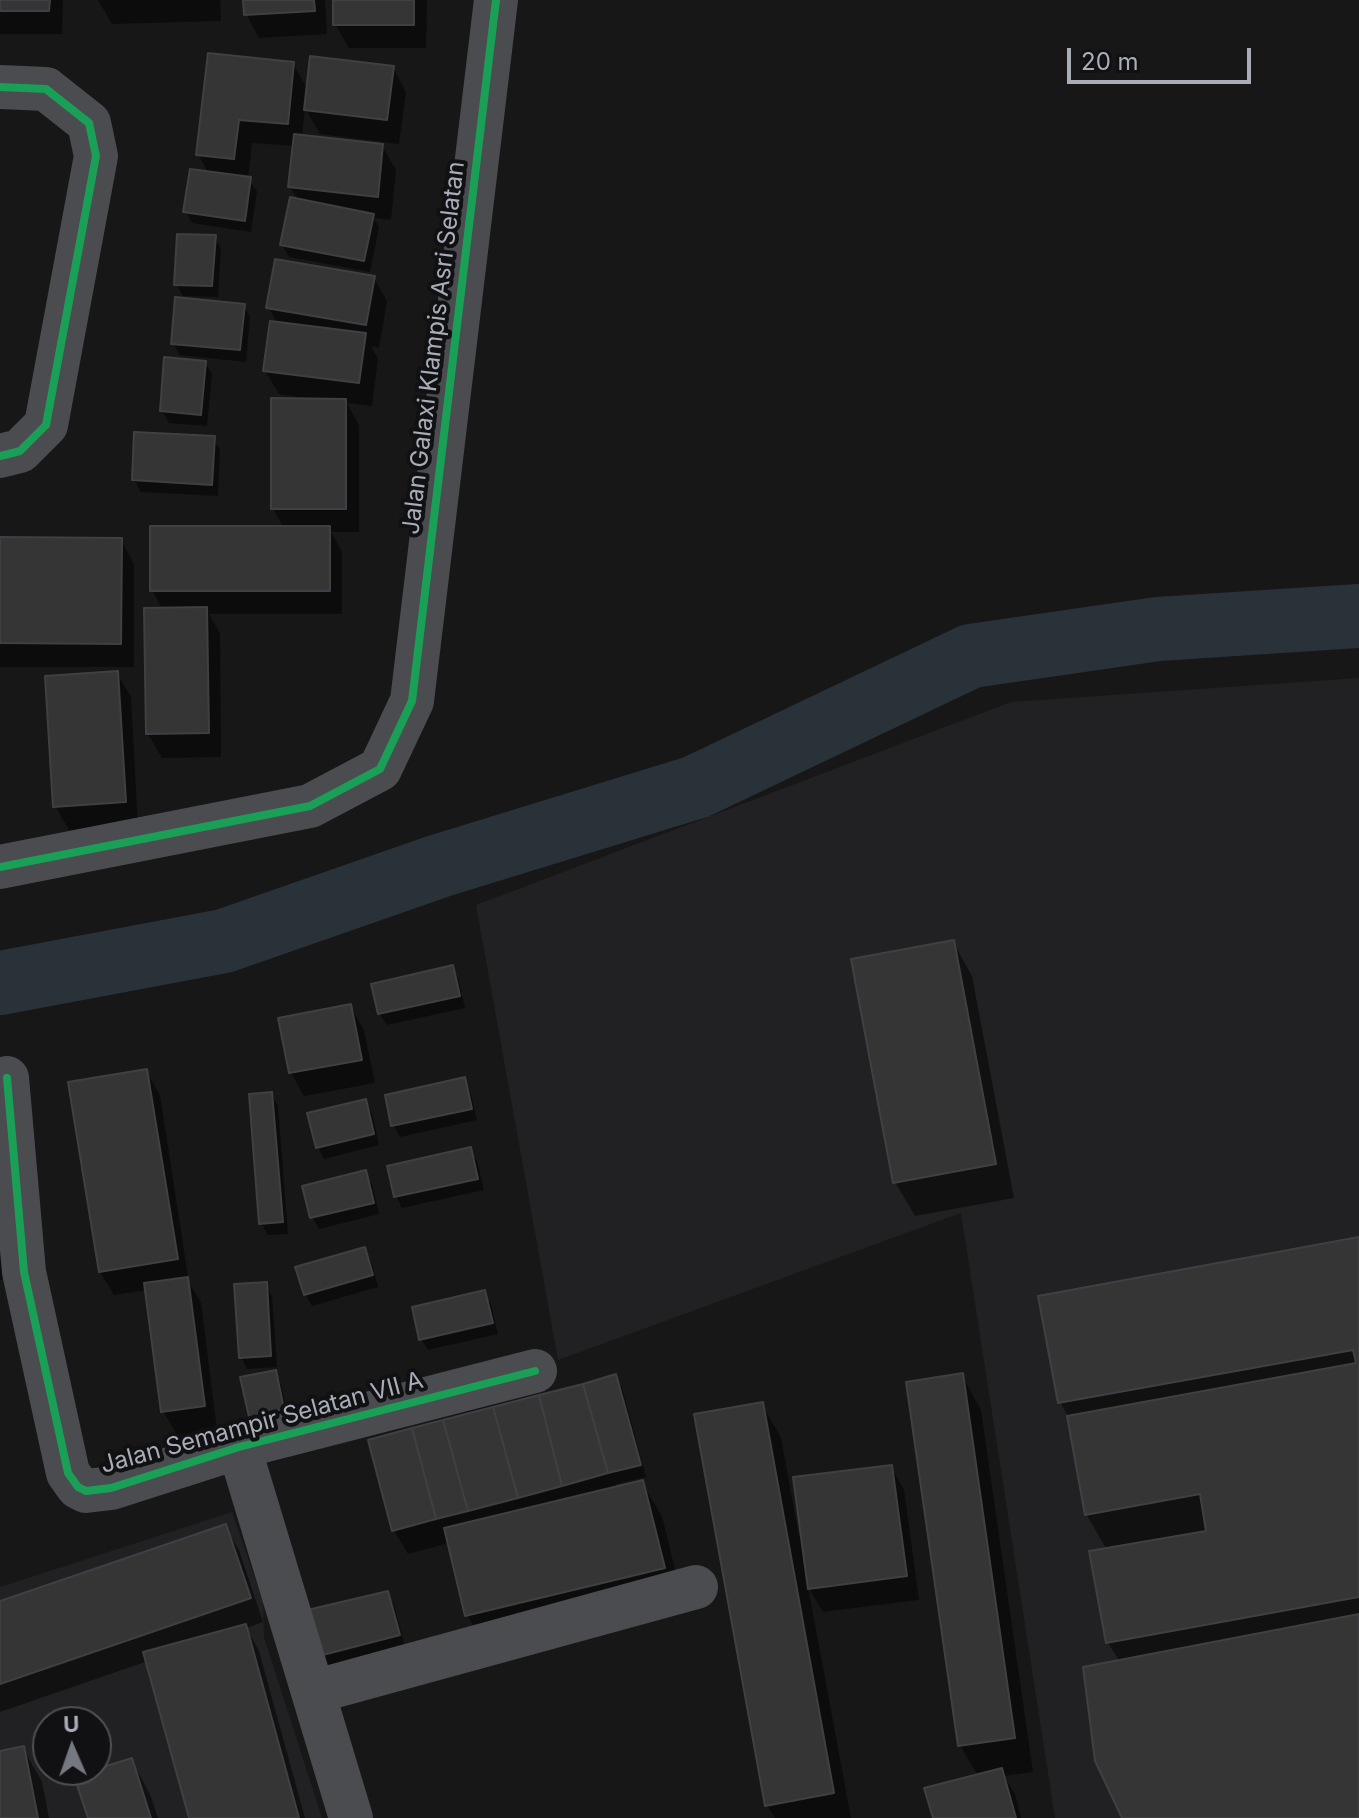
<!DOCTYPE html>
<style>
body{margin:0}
#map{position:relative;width:1359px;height:1818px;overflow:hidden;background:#171717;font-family:Inter,sans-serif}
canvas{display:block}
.north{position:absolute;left:32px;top:1706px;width:80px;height:80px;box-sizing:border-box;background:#111113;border:2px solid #4d4f55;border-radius:50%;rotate:358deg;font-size:22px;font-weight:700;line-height:32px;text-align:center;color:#a8adb8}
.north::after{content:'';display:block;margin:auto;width:28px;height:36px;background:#757880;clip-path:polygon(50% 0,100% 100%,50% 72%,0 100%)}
.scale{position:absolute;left:1067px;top:48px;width:184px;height:36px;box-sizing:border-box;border:4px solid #a8adb8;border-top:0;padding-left:10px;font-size:24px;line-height:28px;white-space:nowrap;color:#a8adb8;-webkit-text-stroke:6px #111113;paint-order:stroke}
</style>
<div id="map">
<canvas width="1359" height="1818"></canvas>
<div class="north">U</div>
<div class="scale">20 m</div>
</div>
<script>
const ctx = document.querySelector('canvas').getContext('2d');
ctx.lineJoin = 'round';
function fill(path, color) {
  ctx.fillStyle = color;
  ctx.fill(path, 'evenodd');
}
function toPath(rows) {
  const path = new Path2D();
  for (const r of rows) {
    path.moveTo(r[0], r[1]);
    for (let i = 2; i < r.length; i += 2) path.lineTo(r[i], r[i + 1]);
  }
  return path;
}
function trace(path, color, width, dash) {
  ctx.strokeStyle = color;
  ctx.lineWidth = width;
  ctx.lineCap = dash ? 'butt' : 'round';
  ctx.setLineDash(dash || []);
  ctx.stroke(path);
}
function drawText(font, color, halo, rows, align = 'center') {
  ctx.font = font + ' Inter,sans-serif';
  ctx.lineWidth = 8;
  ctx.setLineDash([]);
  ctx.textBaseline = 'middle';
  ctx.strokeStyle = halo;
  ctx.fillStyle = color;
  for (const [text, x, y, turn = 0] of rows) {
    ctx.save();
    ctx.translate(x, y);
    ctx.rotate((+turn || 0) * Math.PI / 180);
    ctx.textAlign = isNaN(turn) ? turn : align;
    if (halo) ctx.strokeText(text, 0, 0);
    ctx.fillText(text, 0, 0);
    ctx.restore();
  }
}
const built = toPath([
 [1359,678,1359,1818,1055,1818,961,1213,558,1360,476,905,1011,702],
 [232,1512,263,1602,264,1637,322,1818,0,1818,0,1587],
 [48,1722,96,1722,96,1770,48,1770]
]);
const shadow = toPath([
 [0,0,63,0,62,34,0,34],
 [98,0,220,0,221,21,112,24],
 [245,0,325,0,327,34,259,38,246,14],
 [335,0,427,0,426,48,349,48,335,24],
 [293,64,308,90,393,68,406,92,399,144,320,134,305,108,302,137,382,146,396,170,391,220,374,218,379,227,370,272,289,257,282,245,299,201,290,187,294,146,252,143,248,179,257,191,251,232,192,223,186,212,209,174,198,154],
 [215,237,221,249,218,297,183,296,176,284],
 [373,277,387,301,379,348,371,346,378,359,372,406,347,403,359,425,359,532,331,532,342,552,342,614,209,614,220,633,221,757,162,758,148,734,163,610,152,590,284,528,273,509,304,398,279,394,265,371,278,324,268,307],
 [243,305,250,317,246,362,180,355,173,343],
 [205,363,212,374,207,426,169,423,162,411],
 [213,438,220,450,218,496,141,492,134,480],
 [0,539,121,540,134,564,134,667,0,667],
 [117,673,131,697,138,826,69,830,55,806],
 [953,942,972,976,1014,1198,915,1216,895,1182],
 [452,967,458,979,465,1008,387,1025,380,1014,373,986],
 [350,1006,364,1030,375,1083,304,1096,291,1073],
 [146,1071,160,1095,189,1283,201,1303,217,1430,177,1435,163,1411,147,1290,114,1295,100,1272],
 [464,1080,470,1091,477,1120,400,1137,393,1125],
 [271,1094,278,1106,288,1234,268,1235,261,1223],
 [365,1102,372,1113,379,1145,324,1159,318,1147],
 [470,1150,477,1161,484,1190,402,1208,396,1196],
 [365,1173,372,1184,379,1214,319,1229,312,1217],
 [1359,1239,1359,1818,1124,1818,1120,1662,1108,1643,1107,1550,1086,1514,1069,1418,1060,1402],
 [364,1249,371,1261,378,1287,312,1306,305,1294],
 [0,1254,4,1279,0,1280],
 [265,1284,272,1296,277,1367,247,1369,241,1357],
 [484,1293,491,1304,498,1334,428,1350,421,1339],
 [275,1372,281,1384,289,1421,258,1428,251,1416],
 [962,1376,981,1410,1033,1772,1004,1776,1015,1794,1021,1818,935,1818,978,1776,960,1745],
 [615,1377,622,1388,646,1477,616,1484,617,1489,642,1483,662,1516,683,1602,487,1649,467,1615,449,1543,408,1554,394,1530],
 [762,1404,781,1438,799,1536,891,1467,904,1490,919,1600,823,1612,808,1587,851,1818,775,1818,767,1805],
 [225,1527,239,1550,263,1622,246,1628,259,1651,305,1818,192,1818,148,1661,0,1712,0,1603],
 [387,1593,394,1605,405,1647,324,1668,317,1656],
 [23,1748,42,1782,49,1818,0,1818,0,1753],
 [131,1760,150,1794,158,1818,90,1818]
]);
const canal = toPath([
 [0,983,224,941,439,866,696,787,971,656,1158,629,1359,616]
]);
const building = toPath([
 [0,0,50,0,49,11,0,11,0,0],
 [243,0,314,0,315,11,244,15,243,0],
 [333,0,414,0,414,25,333,25,333,0],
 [208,53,294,62,288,124,239,120,234,159,196,155,208,53],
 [310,56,394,66,387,120,304,110,310,56],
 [294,134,383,144,378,197,288,187,294,134],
 [190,169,251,177,245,221,183,212,190,169],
 [290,197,374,214,364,261,280,245,290,197],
 [177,234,216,235,212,286,174,285,177,234],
 [275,259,375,276,366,325,266,308,275,259],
 [175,297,245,304,240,350,171,344,175,297],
 [270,321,366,333,359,383,263,371,270,321],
 [164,357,206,361,201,415,160,411,164,357],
 [271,398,346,399,346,509,271,509,271,398],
 [134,432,215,436,212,485,132,480,134,432],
 [150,526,330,526,330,591,150,591,150,526],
 [0,537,122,538,121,644,0,643,0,537],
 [207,607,209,733,146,734,144,608,207,607],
 [118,671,126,802,53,807,45,676,118,671],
 [954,940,996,1164,893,1183,851,959,954,940],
 [453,965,460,996,378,1014,371,984,453,965],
 [351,1004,362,1060,289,1073,278,1018,351,1004],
 [147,1069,178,1259,99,1272,68,1082,147,1069],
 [465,1077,472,1109,391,1126,385,1095,465,1077],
 [272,1092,283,1222,259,1224,249,1094,272,1092],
 [366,1099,374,1134,316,1148,307,1113,366,1099],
 [471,1147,478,1179,394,1197,387,1166,471,1147],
 [366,1170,374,1203,310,1218,302,1186,366,1170],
 [1359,1237,1359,1597,1106,1643,1089,1551,1206,1531,1200,1494,1085,1515,1067,1416,1356,1363,1353,1350,1058,1403,1038,1296,1359,1237],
 [365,1247,373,1275,304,1295,295,1267,365,1247],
 [188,1277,205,1406,161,1412,144,1283,188,1277],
 [267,1282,271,1356,239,1358,234,1284,267,1282],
 [485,1290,493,1323,419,1340,412,1307,485,1290],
 [276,1370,284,1409,249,1417,240,1377,276,1370],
 [963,1373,1015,1738,958,1746,906,1382,963,1373],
 [616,1374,641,1465,608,1473,583,1384,616,1374],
 [583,1384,608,1473,562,1486,539,1395,583,1384],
 [539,1395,562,1486,518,1498,493,1407,539,1395],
 [763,1402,834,1793,765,1806,694,1414,763,1402],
 [493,1407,518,1498,468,1511,443,1420,493,1407],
 [443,1420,468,1511,436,1519,412,1428,443,1420],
 [412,1428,436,1519,392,1531,368,1440,412,1428],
 [892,1465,907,1576,808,1589,793,1477,892,1465],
 [643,1480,665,1568,465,1616,444,1528,643,1480],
 [226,1524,251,1598,0,1684,0,1601,226,1524],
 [388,1591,400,1635,315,1657,303,1611,388,1591],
 [1359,1614,1359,1818,1122,1818,1095,1761,1083,1667,1359,1614],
 [246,1624,299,1818,189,1818,143,1652,246,1624],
 [24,1746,38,1818,0,1818,0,1751,24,1746],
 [132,1758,151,1818,88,1818,74,1776,132,1758],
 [1002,1768,1016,1818,933,1818,924,1788,1002,1768]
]);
const minor = toPath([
 [0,87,46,89,89,123,96,156,46,425,20,451,0,456],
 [0,867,310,806,380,769,412,701,496,0],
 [7,1078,24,1272,68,1473,78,1487,86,1491,111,1488,239,1447,535,1371],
 [239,1447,351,1818],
 [313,1692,696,1587]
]);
const cycleway = toPath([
 [0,87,46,89,89,123,96,156,46,425,20,451,0,456],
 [0,867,310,806,380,769,412,701,496,0],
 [7,1078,24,1272,68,1473,78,1487,86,1491,111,1488,239,1447,535,1371]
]);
const streetNames = [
 ["Jalan Galaxi Klampis Asri Selatan",434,348,-83],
 ["Jalan Semampir Selatan VII A",262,1423,-15]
];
fill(built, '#212123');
fill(shadow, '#0007');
trace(canal, '#2a3239', 64);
fill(building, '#353536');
trace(building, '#3f4043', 2);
trace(minor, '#4b4c50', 44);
trace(cycleway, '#1a9f57', 8);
drawText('24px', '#a8adb8', '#111113', streetNames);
</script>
